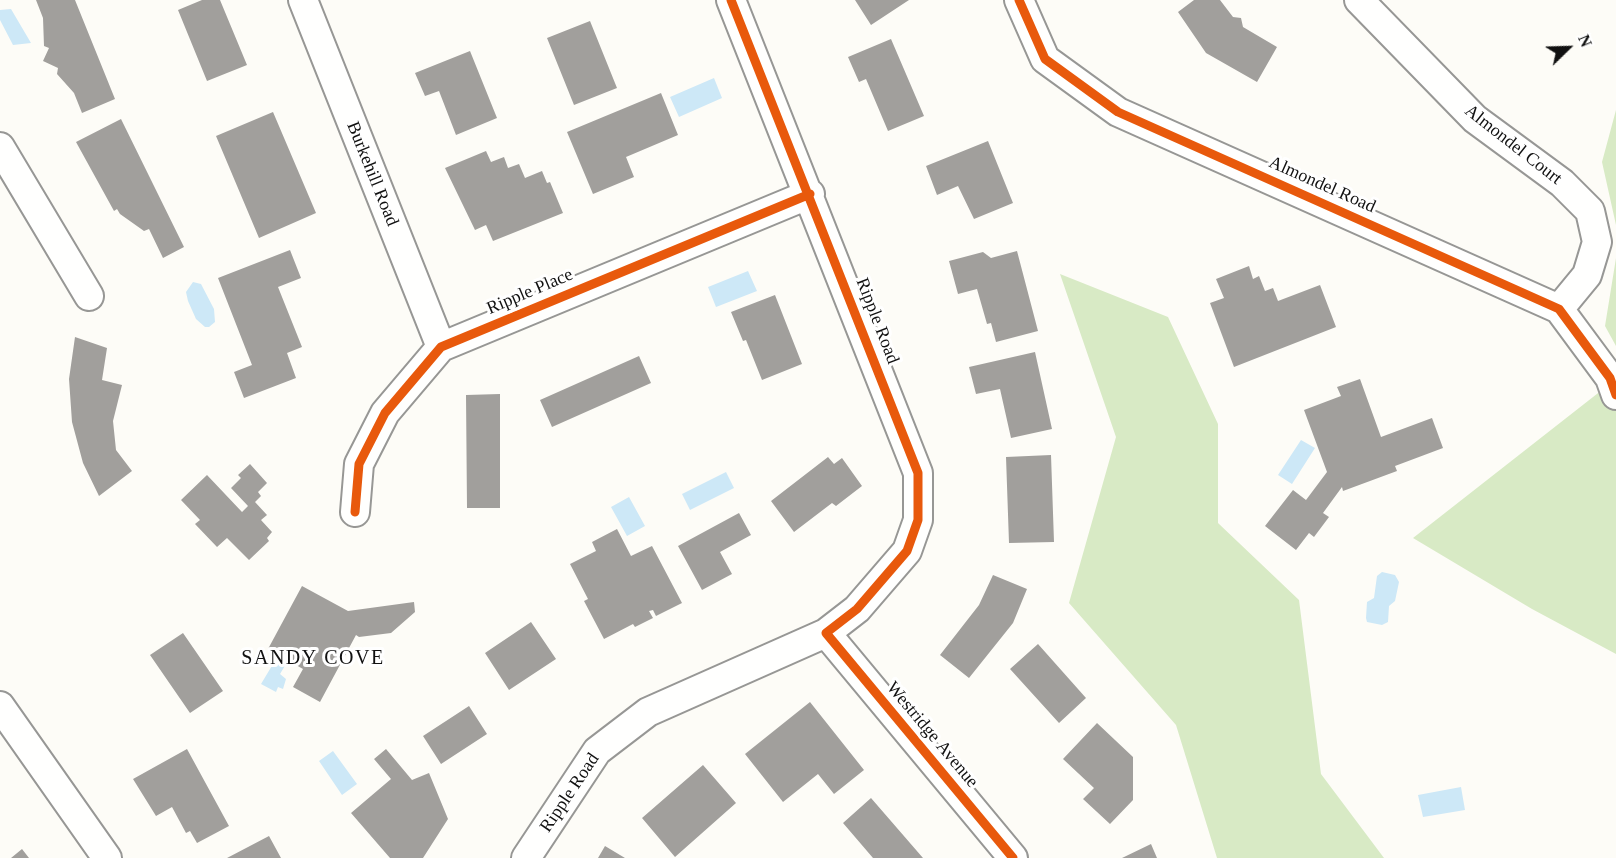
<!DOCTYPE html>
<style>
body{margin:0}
#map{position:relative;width:1616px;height:858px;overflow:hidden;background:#fdfcf7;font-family:Georgia,serif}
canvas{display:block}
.north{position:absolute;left:1538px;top:18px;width:60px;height:60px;-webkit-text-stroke:4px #fff;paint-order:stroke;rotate:67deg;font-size:16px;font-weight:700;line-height:24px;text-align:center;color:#111}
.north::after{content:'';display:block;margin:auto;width:21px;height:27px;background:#111;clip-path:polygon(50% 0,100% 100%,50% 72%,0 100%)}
</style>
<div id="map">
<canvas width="1616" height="858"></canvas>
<div class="north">N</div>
</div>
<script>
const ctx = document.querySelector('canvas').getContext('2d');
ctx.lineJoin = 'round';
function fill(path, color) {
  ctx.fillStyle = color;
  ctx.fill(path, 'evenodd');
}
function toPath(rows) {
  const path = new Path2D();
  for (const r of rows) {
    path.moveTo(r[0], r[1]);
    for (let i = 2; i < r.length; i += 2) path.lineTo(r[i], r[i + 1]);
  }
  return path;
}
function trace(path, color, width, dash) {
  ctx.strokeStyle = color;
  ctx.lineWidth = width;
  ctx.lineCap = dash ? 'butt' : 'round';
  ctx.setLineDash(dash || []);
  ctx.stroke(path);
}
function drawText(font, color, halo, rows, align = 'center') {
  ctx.font = font + ' Georgia,serif';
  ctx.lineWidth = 6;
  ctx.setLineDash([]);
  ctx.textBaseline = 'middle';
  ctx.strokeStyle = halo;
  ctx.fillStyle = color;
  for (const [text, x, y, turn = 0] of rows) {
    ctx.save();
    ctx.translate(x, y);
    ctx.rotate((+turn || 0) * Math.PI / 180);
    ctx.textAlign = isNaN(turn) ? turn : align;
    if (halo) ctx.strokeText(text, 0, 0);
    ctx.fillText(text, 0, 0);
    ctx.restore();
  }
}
const forest = toPath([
 [1616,110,1616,225,1602,162],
 [1616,258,1616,346,1605,326],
 [1060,274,1168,317,1218,424,1218,523,1299,600,1321,774,1384,858,1217,858,1176,725,1069,603,1116,437],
 [1616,379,1616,654,1532,609,1413,538]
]);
const water = toPath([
 [11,9,31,43,13,45,0,20,0,10],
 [714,78,722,98,679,117,670,97],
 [748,271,757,291,716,307,708,287],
 [193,282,201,284,214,309,215,322,209,327,205,327,196,319,188,301,186,292],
 [1301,440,1315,448,1292,484,1278,475],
 [726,472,734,488,690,510,682,494],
 [629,497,645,526,627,536,611,507],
 [1382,572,1395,575,1399,582,1395,601,1389,606,1388,622,1382,625,1367,622,1366,618,1367,602,1374,598,1377,576],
 [276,659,286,664,280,674,286,679,283,689,278,687,276,692,261,684],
 [333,751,357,784,342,795,319,761],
 [1461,787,1465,810,1423,817,1418,795]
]);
const building = toPath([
 [36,0,75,0,115,99,82,113,74,93,57,74,58,68,43,61,49,48,44,46,43,18],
 [202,0,220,0,247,65,207,81,178,10],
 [855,0,909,0,871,25],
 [1194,0,1220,0,1233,17,1241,18,1243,27,1277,47,1257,82,1206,53,1178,12],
 [590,21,617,88,574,105,547,38],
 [891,39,924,116,888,131,866,79,859,82,848,57],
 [470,51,497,118,456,135,439,91,425,96,415,73],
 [661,93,678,135,626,157,634,177,593,194,567,132],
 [273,112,316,213,259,238,216,136],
 [121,119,184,247,163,258,149,229,144,231,120,214,117,209,114,211,76,142],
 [988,141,1013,203,974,219,958,186,937,195,926,166],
 [486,151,491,162,504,157,508,168,519,164,525,178,542,171,547,183,550,182,563,213,493,241,486,225,475,230,445,168],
 [290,250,301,278,278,287,302,347,287,353,296,378,244,398,234,372,252,365,218,278],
 [1017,251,1038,331,996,342,991,323,987,324,977,289,958,294,949,261,983,252,991,258],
 [1249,266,1253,279,1259,276,1265,291,1273,288,1278,301,1320,285,1336,327,1234,367,1210,303,1224,298,1216,279],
 [775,295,802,364,762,380,746,340,743,341,731,312],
 [75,337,107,348,102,380,122,385,113,421,116,450,132,471,99,496,83,463,72,422,69,379],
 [1035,352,1052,429,1011,438,1000,389,976,394,969,367],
 [639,356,651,383,552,427,540,400],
 [1360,379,1381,437,1432,418,1443,448,1395,466,1397,471,1343,491,1342,487,1323,513,1329,517,1314,537,1309,533,1296,550,1265,526,1293,490,1306,500,1327,472,1304,410,1341,396,1337,387],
 [500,394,500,508,467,508,466,395],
 [1051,455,1054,542,1009,543,1006,457],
 [828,457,834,464,842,458,862,486,836,506,832,503,794,532,771,501],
 [250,464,267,483,258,492,261,496,255,502,267,515,261,520,272,532,267,538,269,541,249,560,227,538,217,547,195,524,200,520,181,500,207,475,242,512,248,506,231,488,241,478,238,475],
 [739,513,751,535,720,552,732,574,702,590,678,546],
 [617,529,631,556,652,546,682,603,656,616,653,610,649,611,653,618,635,627,633,624,604,639,584,601,588,599,570,564,596,551,592,542],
 [993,575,1027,589,1013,623,969,678,940,655,979,605],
 [302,586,348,611,414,602,415,612,391,633,359,637,356,635,320,702,293,687,303,669,268,649],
 [531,622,556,659,509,690,485,653],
 [183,633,223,691,190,713,150,655],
 [1038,644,1086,698,1059,723,1010,669],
 [810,702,864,770,834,794,818,774,783,802,745,754],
 [469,706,487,734,441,764,423,736],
 [1097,723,1133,757,1133,800,1110,824,1083,799,1094,788,1063,759],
 [187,749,229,826,197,843,190,831,186,833,172,807,156,816,133,779],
 [386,749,412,780,429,773,448,819,423,858,390,858,351,813,391,779,374,759],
 [703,765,736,803,675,857,642,818],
 [871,798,923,858,873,858,843,823],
 [269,836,281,858,227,858],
 [1151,844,1157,858,1122,858],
 [605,846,625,858,598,858],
 [22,849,29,858,11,858]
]);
const minor = toPath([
 [303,0,441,347],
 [1019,0,1045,59,1118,112,1559,309,1610,378,1616,395],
 [1359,0,1475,119,1562,183,1590,211,1597,242,1587,275,1559,309],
 [0,147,89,296],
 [355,512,359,464,385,413,441,347,810,194],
 [826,633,1013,858],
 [0,706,107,858],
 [526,858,597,751,648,712,826,633,857,609,907,551,918,520,918,473,731,0]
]);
const cycleway = toPath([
 [731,0,918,473,918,520,907,551,857,609,826,633,1013,858],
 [1019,0,1045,59,1118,112,1559,309,1610,378,1616,395],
 [355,512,359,464,385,413,441,347,810,194]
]);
const streetNames = [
 ["Almondel Court",1513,145,38],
 ["Burkehill Road",372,174,68],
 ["Almondel Road",1322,185,24],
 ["Ripple Place",530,292,-23],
 ["Ripple Road",877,321,69],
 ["Westridge Avenue",932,735,50],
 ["Ripple Road",570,793,-56]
];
const neighbourhoodNames = [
 ["SANDY COVE",313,659]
];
fill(forest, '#d8eac5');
fill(water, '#cde8f7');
fill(building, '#a19f9c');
trace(minor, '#979795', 32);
trace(minor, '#fffffe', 28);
trace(cycleway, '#e8590c', 9);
drawText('18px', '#111', '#fff', streetNames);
ctx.letterSpacing = '1.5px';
drawText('20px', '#111', '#fff', neighbourhoodNames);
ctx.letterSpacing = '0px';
</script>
